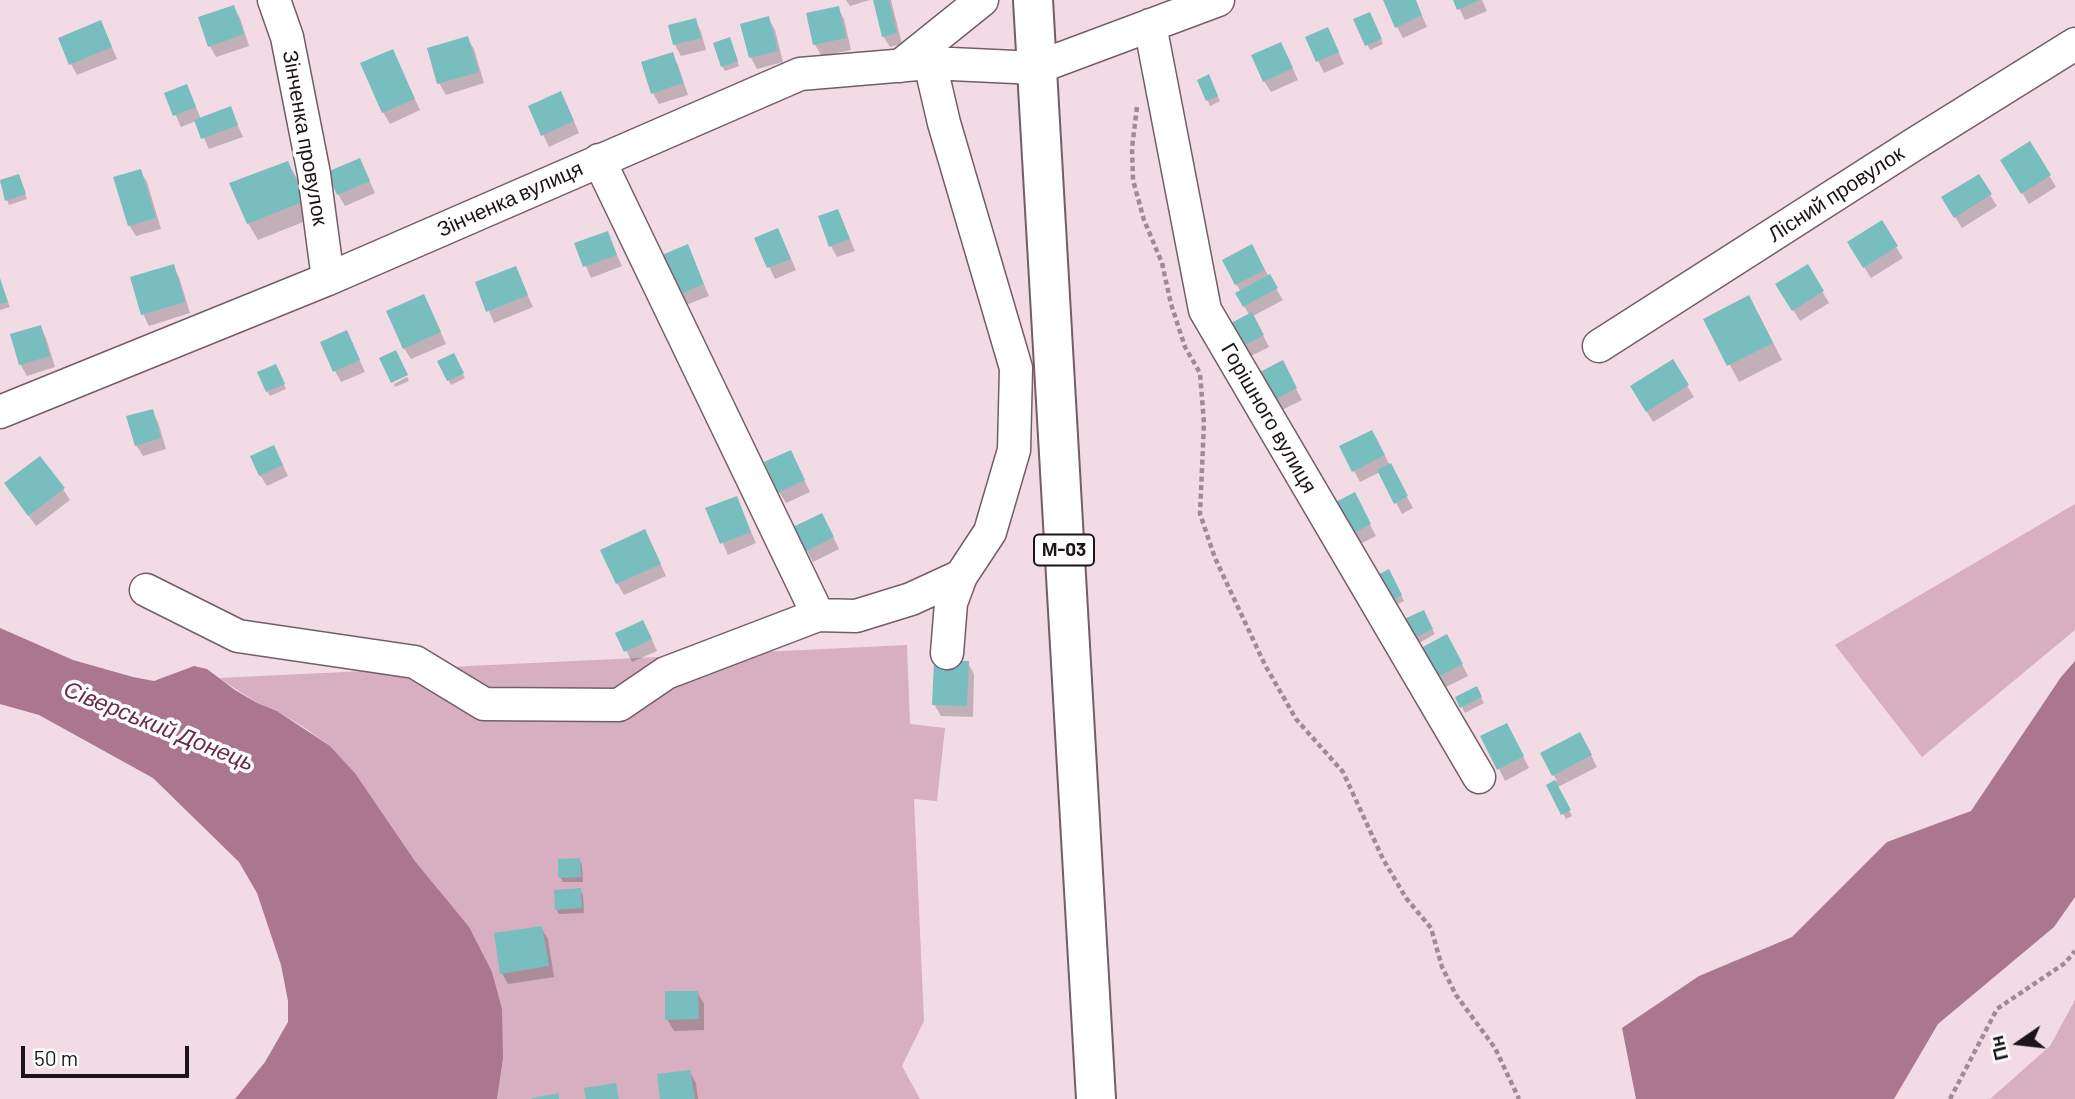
<!DOCTYPE html>
<meta charset="utf-8">
<style>
body{margin:0}
#map{position:relative;width:2075px;height:1099px;overflow:hidden;background:#f3dbe5;font-family:Barlow,sans-serif}
canvas{display:block}
.north{position:absolute;left:1984px;top:1008px;width:70px;height:70px;-webkit-text-stroke:5px #fff;paint-order:stroke;rotate:256deg;font-size:19px;font-weight:700;line-height:28px;text-align:center;color:#1c1418}
.north::after{content:'';display:block;margin:auto;width:24px;height:32px;background:#1c1418;clip-path:polygon(50% 0,100% 100%,50% 72%,0 100%)}
.scale{position:absolute;left:21px;top:1046px;width:168px;height:32px;box-sizing:border-box;border:4px solid #1c1418;border-top:0;padding-left:9px;font-size:21px;line-height:24px;white-space:nowrap;color:#1c1418;-webkit-text-stroke:5px #fff;paint-order:stroke}
</style>
<div id="map">
<canvas width="2075" height="1099"></canvas>
<div class="north">Пн</div>
<div class="scale">50 m</div>
</div>
<script>
const ctx = document.querySelector('canvas').getContext('2d');
ctx.lineJoin = 'round';
function fill(path, color) {
  ctx.fillStyle = color;
  ctx.fill(path, 'evenodd');
}
function toPath(rows) {
  const path = new Path2D();
  for (const r of rows) {
    path.moveTo(r[0], r[1]);
    for (let i = 2; i < r.length; i += 2) path.lineTo(r[i], r[i + 1]);
  }
  return path;
}
function trace(path, color, width, dash) {
  ctx.strokeStyle = color;
  ctx.lineWidth = width;
  ctx.lineCap = dash ? 'butt' : 'round';
  ctx.setLineDash(dash || []);
  ctx.stroke(path);
}
function drawText(font, color, halo, rows, align = 'center') {
  ctx.font = font + ' Barlow,sans-serif';
  ctx.lineWidth = 7;
  ctx.setLineDash([]);
  ctx.textBaseline = 'middle';
  ctx.strokeStyle = halo;
  ctx.fillStyle = color;
  for (const [text, x, y, turn = 0] of rows) {
    ctx.save();
    ctx.translate(x, y);
    ctx.rotate((+turn || 0) * Math.PI / 180);
    ctx.textAlign = isNaN(turn) ? turn : align;
    if (halo) ctx.strokeText(text, 0, 0);
    ctx.fillText(text, 0, 0);
    ctx.restore();
  }
}
const green = toPath([
 [2075,504,2075,630,1922,757,1835,645],
 [907,645,910,724,945,728,937,801,914,799,924,1021,902,1066,920,1099,497,1099,503,1059,439,890,415,861,355,773,330,746,302,726,277,711,257,703,219,678],
 [2075,1000,2075,1099,1990,1099,2050,1046]
]);
const water = toPath([
 [0,628,73,660,133,677,154,681,194,666,207,669,235,690,257,703,277,711,330,746,355,773,415,861,469,927,492,972,502,1009,503,1059,497,1099,235,1099,265,1062,288,1022,288,1001,281,965,257,893,239,862,153,778,39,715,0,704],
 [2075,661,2075,897,2054,927,1938,1024,1894,1099,1636,1099,1622,1028,1699,976,1792,937,1887,842,1971,811,2061,677]
]);
const shadow = toPath([
 [846,0,870,0,850,6],
 [875,0,891,0,902,44,890,47,883,36],
 [1388,0,1415,0,1427,27,1403,38,1397,27],
 [1455,0,1482,0,1487,11,1465,20],
 [234,7,240,18,249,46,216,57,210,46],
 [838,8,844,19,851,50,822,56,815,45,808,14],
 [768,18,775,30,783,62,757,69,751,58,742,25],
 [1372,19,1383,44,1370,50,1355,20],
 [695,20,701,32,706,50,681,56,675,45,670,27],
 [106,34,117,59,77,75,71,64],
 [467,38,474,49,484,83,446,95,439,83],
 [1307,38,1333,40,1344,64,1324,73],
 [732,44,739,66,725,71,722,66],
 [392,51,420,110,390,124,383,112],
 [672,54,678,65,688,95,659,104,653,93],
 [1287,55,1298,80,1271,92,1264,81],
 [1199,81,1211,82,1220,101,1210,106],
 [187,86,201,119,230,108,243,137,209,149,196,121,181,127,166,94],
 [567,105,579,133,549,147,530,107],
 [2030,144,2056,187,2029,204,2003,161],
 [360,160,375,193,345,206,338,194],
 [288,163,298,180,313,218,258,240,248,223],
 [140,171,147,182,161,229,136,236,129,225],
 [18,176,27,199,9,205,0,182],
 [1978,176,1997,206,1962,228,1943,198],
 [838,211,855,251,837,257,831,246],
 [1881,223,1903,258,1871,278,1849,243],
 [607,233,622,266,591,278,576,244],
 [756,239,783,241,796,270,775,279],
 [688,247,709,296,681,307,675,296],
 [1258,258,1283,300,1253,316,1269,347,1251,356,1244,345,1250,316,1237,294,1241,292,1236,284],
 [173,266,179,277,190,313,149,326,143,314],
 [1807,266,1829,303,1800,321,1778,285],
 [515,268,533,307,494,323,477,283],
 [0,282,10,307,0,310],
 [430,308,446,344,411,359,404,348],
 [1759,315,1782,360,1739,382,1706,320],
 [40,327,46,338,55,367,27,376,20,364],
 [352,343,365,372,341,382,335,371],
 [453,355,465,378,451,385,439,362],
 [1672,361,1694,397,1653,422,1632,387],
 [278,371,286,389,270,396,267,391],
 [1288,374,1302,400,1280,411,1273,400],
 [407,377,409,381,395,387,394,384],
 [152,411,158,422,166,449,143,456,136,445],
 [1378,443,1413,508,1402,514,1380,472,1360,482,1354,471],
 [791,452,810,492,786,503,779,492],
 [280,459,288,476,267,486,260,475],
 [6,484,63,489,70,500,36,526],
 [736,498,756,543,728,555,708,509],
 [1360,506,1376,536,1354,547,1347,536],
 [828,526,839,549,813,562,807,551],
 [651,543,666,576,624,595,617,583],
 [1389,571,1404,601,1390,608],
 [1423,612,1435,634,1419,643,1407,620],
 [649,633,657,651,632,662,618,634],
 [1453,647,1468,676,1440,690,1434,679],
 [968,663,974,674,973,717,941,716,934,704],
 [1476,688,1484,703,1465,713,1457,698],
 [1513,736,1529,768,1505,781,1483,737],
 [1586,746,1597,767,1558,787,1572,816,1566,819,1548,785,1557,781,1542,754],
 [579,860,582,865,583,882,563,882,560,877],
 [580,890,583,895,584,913,559,914,556,909],
 [541,928,548,939,554,977,508,984,502,973],
 [697,992,704,1004,704,1030,674,1031,667,1019],
 [690,1072,696,1083,698,1099,662,1099]
]);
const building = toPath([
 [873,0,889,0,897,33,882,37],
 [1383,0,1416,0,1422,15,1395,28],
 [1453,0,1480,0,1457,10],
 [234,5,244,34,208,47,198,17],
 [839,6,846,38,813,45,806,13],
 [1370,12,1382,39,1365,46,1353,19],
 [769,16,778,51,749,58,740,24],
 [696,18,701,38,673,45,668,25],
 [101,20,112,47,69,65,58,38],
 [1328,27,1339,52,1316,62,1305,37],
 [468,36,479,72,437,84,427,48],
 [730,37,738,61,721,67,713,43],
 [1281,42,1293,68,1263,82,1251,55],
 [393,49,415,99,382,113,360,63],
 [673,52,683,83,651,94,641,62],
 [1209,74,1218,96,1206,101,1197,80],
 [187,84,196,107,173,116,164,93],
 [561,91,574,121,541,136,528,106],
 [231,106,238,125,201,139,194,120],
 [2030,141,2051,175,2021,194,2000,160],
 [360,158,370,181,337,195,327,172],
 [288,161,305,201,247,224,229,183],
 [141,169,156,218,128,226,113,177],
 [19,174,26,194,5,201,0,180],
 [1979,174,1992,194,1954,218,1941,197],
 [838,209,850,239,829,247,818,216],
 [1882,220,1898,246,1863,268,1847,242],
 [778,228,791,259,767,268,754,238],
 [608,231,617,255,583,267,574,243],
 [688,244,704,284,673,297,657,257],
 [1252,244,1265,270,1235,285,1222,260],
 [174,264,185,302,141,315,130,277],
 [1808,264,1824,291,1792,311,1775,284],
 [516,266,528,295,486,312,475,282],
 [1270,274,1278,288,1243,307,1235,293],
 [0,278,8,302,0,304],
 [424,294,441,332,403,349,386,311],
 [1749,295,1773,343,1727,366,1703,319],
 [1252,312,1264,335,1243,346,1231,323],
 [41,325,50,356,19,365,10,334],
 [347,330,360,360,333,372,320,342],
 [396,350,408,375,391,383,379,358],
 [454,353,464,373,447,381,437,361],
 [1673,359,1689,385,1646,412,1630,386],
 [1283,360,1297,388,1272,401,1258,373],
 [276,364,285,384,266,392,257,372],
 [153,409,161,438,135,446,126,416],
 [1372,430,1385,455,1352,472,1339,446],
 [274,445,283,465,259,476,250,456],
 [791,450,805,480,778,493,764,462],
 [40,456,65,488,28,516,4,483],
 [1391,463,1408,496,1394,504,1377,470],
 [1355,492,1371,524,1346,537,1330,505],
 [737,496,751,532,720,544,705,508],
 [822,513,834,537,805,552,793,527],
 [645,529,661,564,616,584,600,550],
 [1389,569,1402,595,1386,604,1372,578],
 [1424,610,1433,629,1414,638,1404,619],
 [643,620,652,639,624,652,615,633],
 [1447,634,1463,664,1432,680,1417,650],
 [934,660,969,661,967,706,932,705],
 [1477,686,1482,697,1460,708,1455,697],
 [1507,723,1524,756,1497,770,1480,736],
 [1580,732,1592,755,1552,776,1540,753],
 [1555,780,1571,810,1561,815,1546,785],
 [580,858,581,877,558,878,558,859],
 [581,888,582,908,555,910,554,890],
 [542,926,549,966,500,974,494,933],
 [665,991,698,991,699,1019,665,1020],
 [690,1070,695,1099,660,1099,657,1074],
 [616,1083,619,1099,586,1099,584,1088],
 [559,1093,559,1099,532,1099,532,1098]
]);
const path = toPath([
 [1137,107,1132,148,1133,180,1144,220,1162,263,1171,304,1185,347,1200,373,1204,423,1200,514,1215,558,1265,665,1296,719,1343,772,1383,859,1406,898,1431,928,1442,967,1456,995,1495,1048,1519,1099],
 [1950,1099,1997,1009,2065,963,2075,951]
]);
const minor = toPath([
 [274,0,287,37,314,174,328,279],
 [1150,25,1205,310,1479,777],
 [930,63,944,123,1016,368,1014,450,990,532,961,576,951,603,947,653],
 [900,66,982,0],
 [1599,346,1913,145,2075,44],
 [0,412,328,279,800,74,930,63,1036,68,1218,0],
 [146,590,238,636,415,662,484,704,619,705,666,673,818,615,599,160],
 [818,615,856,616,911,599,961,576]
]);
const highway = toPath([
 [1033,0,1096,1099]
]);
const shields = [
 [1064,550,60]
];
const shieldNames = [
 ["М-03",1064,550]
];
const streetNames = [
 ["Зінченка провулок",305,138,80],
 ["Лісний провулок",1836,194,-33],
 ["Зінченка вулиця",510,199,-24],
 ["Горішного вулиця",1269,418,60]
];
const waterNames = [
 ["Сіверський Донець",159,726,22]
];
fill(green, '#d7afc0');
fill(water, '#aa778e');
fill(shadow, '#0003');
fill(building, '#78bebf');
trace(minor, '#735e67', 35);
trace(highway, '#735e67', 42);
trace(path, '#9e8c94', 4.5, [5, 3.5]);
trace(minor, '#fff', 32);
trace(highway, '#fff', 38);
for (const [x, y, w] of shields) {
  const box = new Path2D();
  box.roundRect(x - w / 2, y - 15.5, w, 31, 5);
  ctx.fillStyle = '#fff';
  ctx.fill(box);
  trace(box, '#1c1418', 2);
}
drawText('bold 19px', '#1c1418', null, shieldNames);
drawText('21px', '#1c1418', '#fff', streetNames);
drawText('italic 23px', '#6c2b4c', '#fff', waterNames);
</script>
